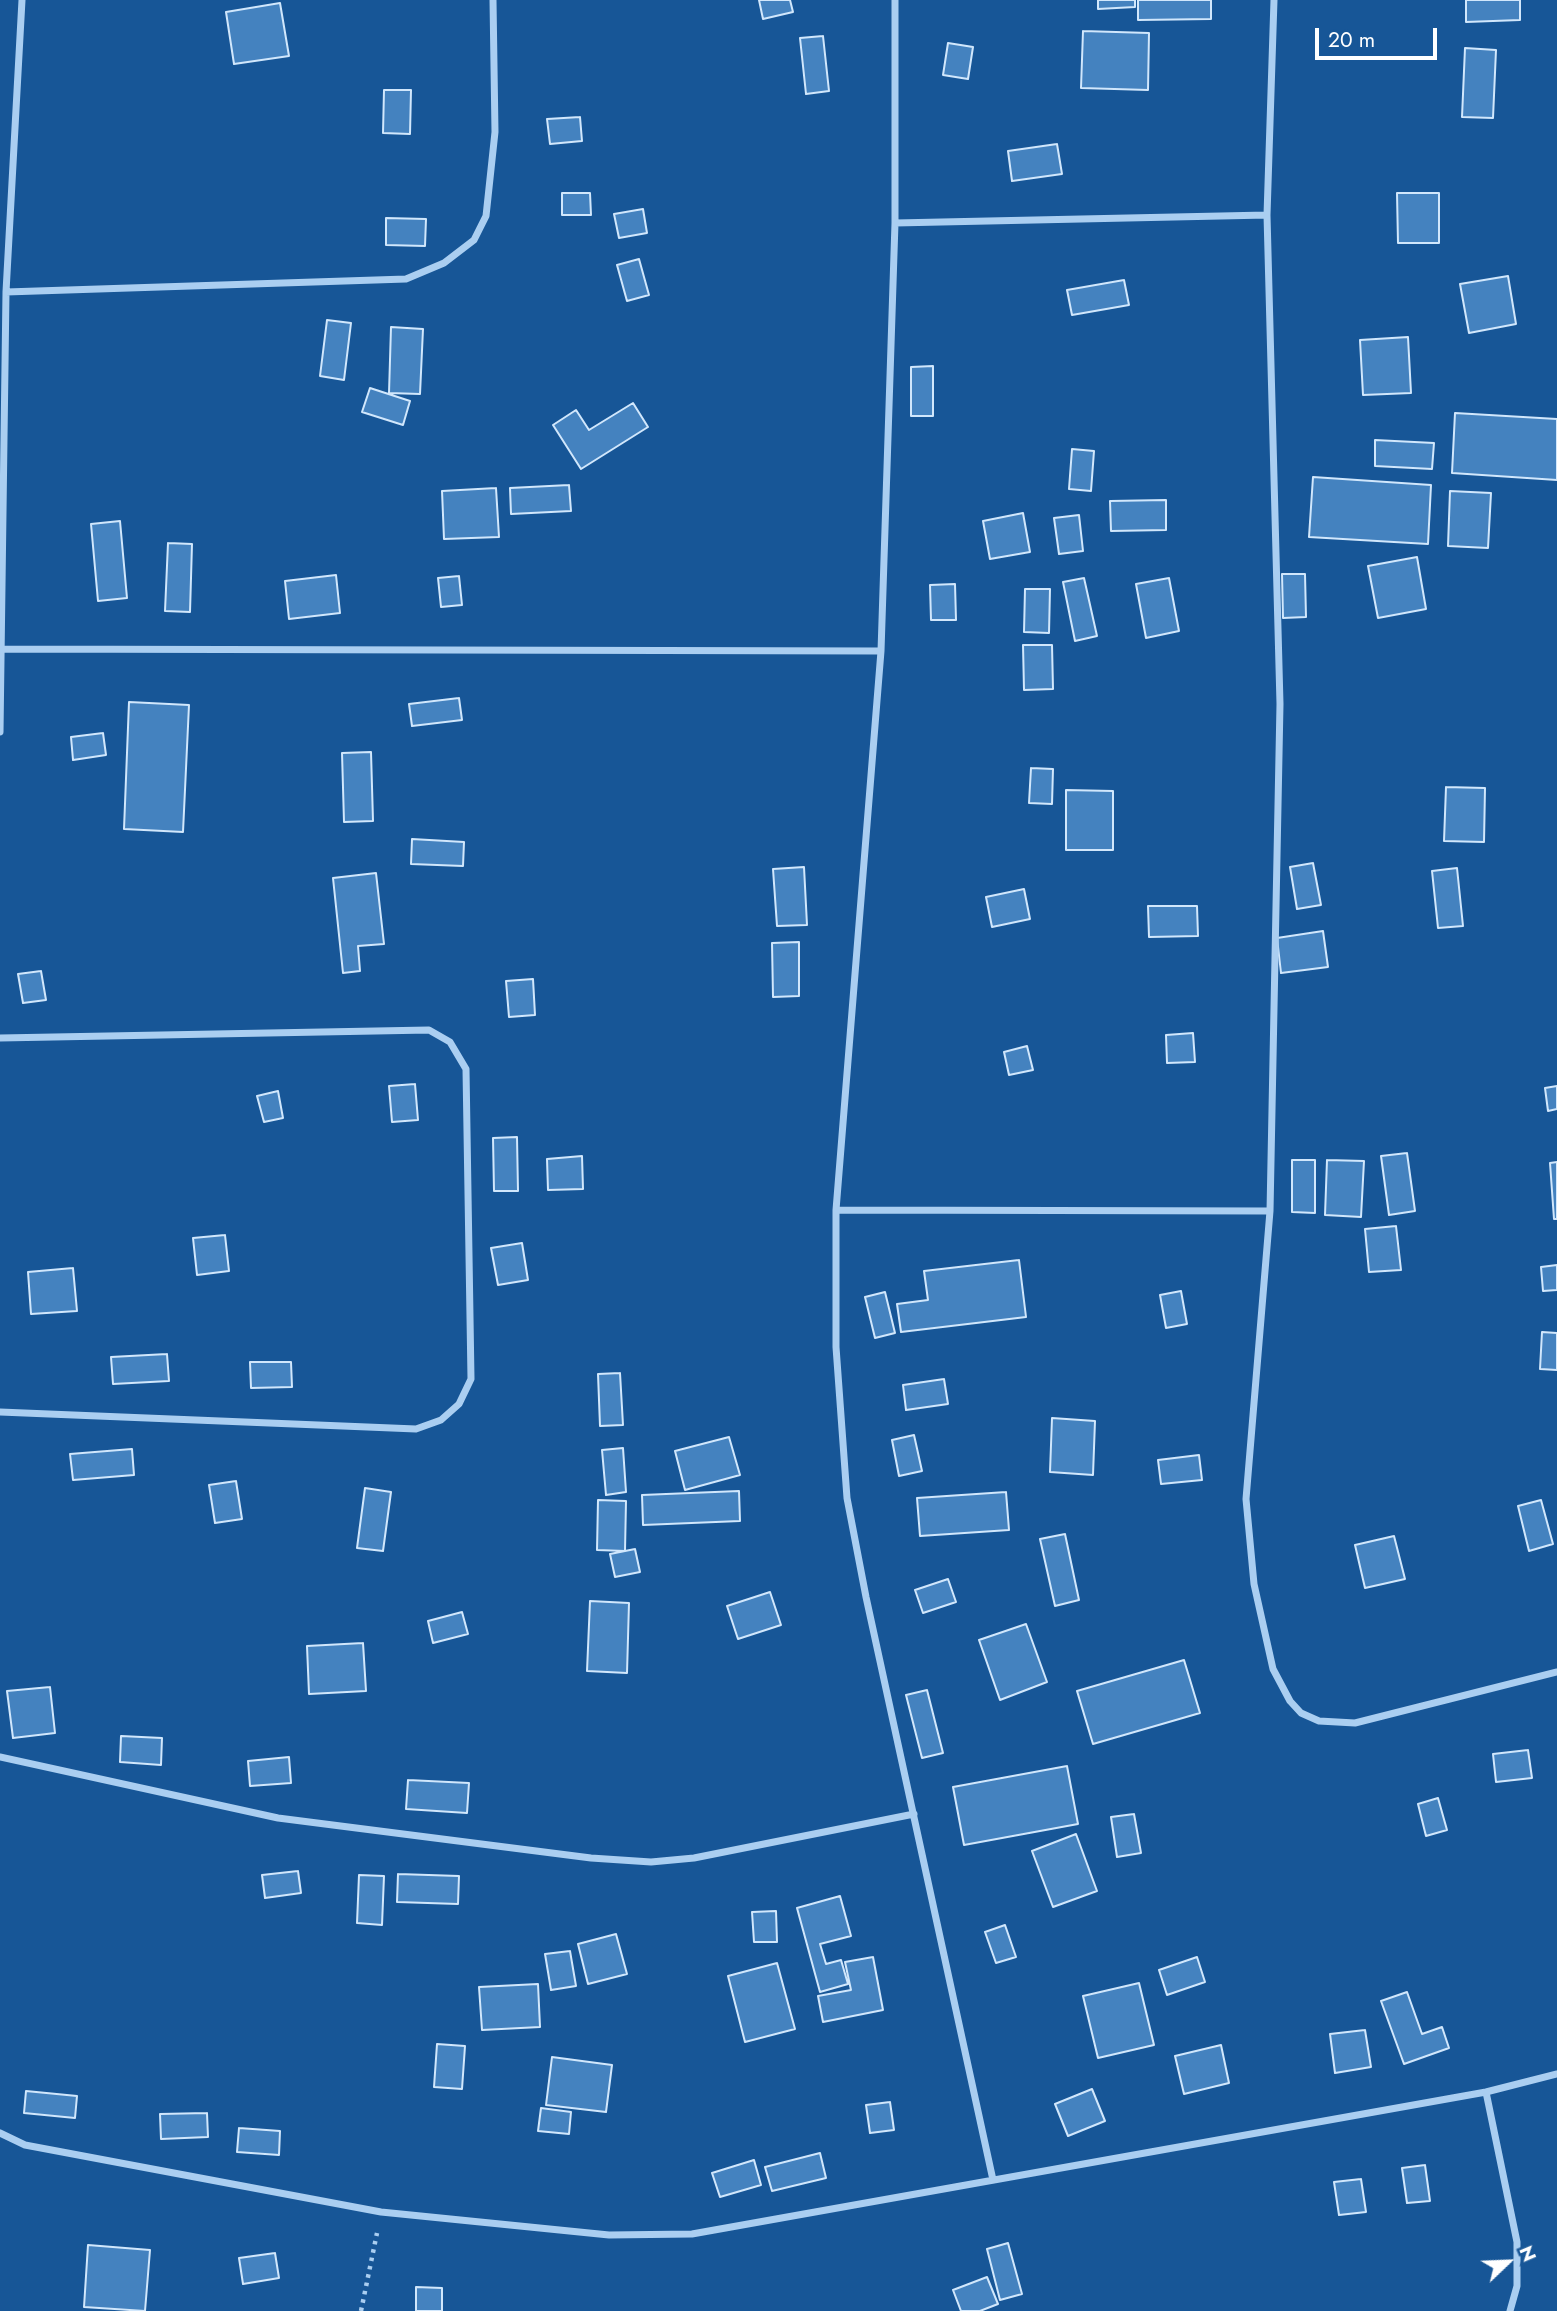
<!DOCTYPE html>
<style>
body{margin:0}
#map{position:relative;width:1557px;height:2311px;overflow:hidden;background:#175697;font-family:Jost,sans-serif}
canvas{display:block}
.north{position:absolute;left:1473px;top:2227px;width:70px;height:70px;-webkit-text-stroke:5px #175697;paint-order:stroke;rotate:67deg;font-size:19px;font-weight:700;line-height:28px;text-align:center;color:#fff}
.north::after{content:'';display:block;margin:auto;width:24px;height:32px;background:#fff;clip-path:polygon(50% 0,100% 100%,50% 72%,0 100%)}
.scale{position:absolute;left:1315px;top:28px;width:122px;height:32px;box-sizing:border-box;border:4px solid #fff;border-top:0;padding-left:9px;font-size:21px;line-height:24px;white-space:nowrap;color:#fff;-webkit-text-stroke:5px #175697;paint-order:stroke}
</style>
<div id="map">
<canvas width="1557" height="2311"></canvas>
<div class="north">N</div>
<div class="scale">20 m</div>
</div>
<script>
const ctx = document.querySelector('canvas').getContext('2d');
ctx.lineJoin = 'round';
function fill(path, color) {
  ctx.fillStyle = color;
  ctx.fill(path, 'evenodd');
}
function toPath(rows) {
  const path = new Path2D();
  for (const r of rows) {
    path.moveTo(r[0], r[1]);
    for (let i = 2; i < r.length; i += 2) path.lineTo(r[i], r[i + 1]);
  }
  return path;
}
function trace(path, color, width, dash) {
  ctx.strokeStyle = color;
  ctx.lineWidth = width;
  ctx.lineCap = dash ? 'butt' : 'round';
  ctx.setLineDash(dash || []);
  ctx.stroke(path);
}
const building = toPath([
 [759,0,790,0,793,12,763,19,759,0],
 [1098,0,1135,0,1135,7,1098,9,1098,0],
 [1138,0,1211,0,1211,19,1138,20,1138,0],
 [1466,0,1520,0,1520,20,1466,22,1466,0],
 [280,3,289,56,234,64,226,12,280,3],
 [1083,31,1149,33,1148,90,1081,88,1083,31],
 [823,36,829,91,806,94,800,38,823,36],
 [948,43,973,47,968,79,943,75,948,43],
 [1465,48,1496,50,1493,118,1462,117,1465,48],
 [384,90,411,90,410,134,383,133,384,90],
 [580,117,582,141,550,144,547,119,580,117],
 [1057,144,1062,174,1012,181,1008,151,1057,144],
 [562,193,590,193,591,215,562,215,562,193],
 [1397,193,1439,193,1439,243,1398,243,1397,193],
 [643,209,647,233,619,238,614,214,643,209],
 [386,218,426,219,425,246,386,245,386,218],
 [639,259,649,295,627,301,617,265,639,259],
 [1508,276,1516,324,1469,333,1460,284,1508,276],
 [1124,280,1129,305,1072,315,1067,290,1124,280],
 [327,320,351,323,344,380,320,376,327,320],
 [391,327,423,329,420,394,389,393,391,327],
 [1408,337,1411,393,1363,395,1360,340,1408,337],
 [933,366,933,416,911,416,911,367,933,366],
 [370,388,410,401,403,425,362,412,370,388],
 [633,403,648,427,581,469,553,425,576,410,589,430,633,403],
 [1455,413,1557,419,1557,480,1452,473,1455,413],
 [1375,440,1434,443,1432,469,1375,466,1375,440],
 [1072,449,1094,451,1091,491,1069,489,1072,449],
 [1313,477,1431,485,1428,544,1309,537,1313,477],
 [569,485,571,511,511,514,510,488,569,485],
 [496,488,499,537,444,539,442,491,496,488],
 [1450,491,1491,493,1488,548,1448,546,1450,491],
 [1166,500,1166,530,1111,531,1110,501,1166,500],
 [1023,513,1030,552,990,559,983,521,1023,513],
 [1079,515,1083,551,1059,554,1054,518,1079,515],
 [120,521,127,598,98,601,91,524,120,521],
 [168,543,192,544,190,612,165,611,168,543],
 [1417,557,1426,609,1378,618,1368,566,1417,557],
 [1282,574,1305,574,1306,617,1283,618,1282,574],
 [336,575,340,613,289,619,285,581,336,575],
 [459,576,462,605,441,607,438,578,459,576],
 [1084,578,1097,636,1075,641,1063,582,1084,578],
 [1169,578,1179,631,1146,638,1136,584,1169,578],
 [955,584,956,620,931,620,930,585,955,584],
 [1025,589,1050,589,1049,633,1024,632,1025,589],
 [1023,645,1052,645,1053,689,1024,690,1023,645],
 [459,698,462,720,412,726,409,704,459,698],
 [129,702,189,705,183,832,124,829,129,702],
 [103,733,106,755,73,760,71,737,103,733],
 [371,752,373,821,344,822,342,753,371,752],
 [1031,768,1053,769,1052,804,1029,803,1031,768],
 [1446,787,1485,788,1484,842,1444,841,1446,787],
 [1066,790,1113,791,1113,850,1066,850,1066,790],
 [412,839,464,842,463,866,411,864,412,839],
 [1313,863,1321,905,1297,909,1290,867,1313,863],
 [804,867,807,925,777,926,773,869,804,867],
 [1457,868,1463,926,1438,928,1432,871,1457,868],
 [376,873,384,944,358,946,360,971,343,973,333,878,376,873],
 [1024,889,1030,919,992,927,986,897,1024,889],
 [1148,906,1197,906,1198,936,1149,937,1148,906],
 [1323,931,1328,967,1281,973,1277,938,1323,931],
 [799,942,799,996,773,997,772,943,799,942],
 [41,971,46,1000,23,1003,18,974,41,971],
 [533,979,535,1015,509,1017,506,981,533,979],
 [1193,1033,1195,1062,1167,1063,1166,1035,1193,1033],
 [1027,1046,1033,1070,1009,1075,1004,1052,1027,1046],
 [415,1084,418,1120,392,1122,389,1086,415,1084],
 [1557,1086,1557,1109,1548,1111,1545,1088,1557,1086],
 [278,1091,283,1118,264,1122,257,1096,278,1091],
 [517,1137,518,1191,494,1191,493,1138,517,1137],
 [1407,1153,1415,1211,1389,1215,1381,1156,1407,1153],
 [582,1156,583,1189,548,1190,547,1159,582,1156],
 [1292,1160,1315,1160,1315,1213,1292,1212,1292,1160],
 [1327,1160,1364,1161,1361,1217,1325,1215,1327,1160],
 [1557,1162,1557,1219,1554,1219,1550,1163,1557,1162],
 [1396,1226,1401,1270,1369,1272,1365,1229,1396,1226],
 [225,1235,229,1271,197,1275,193,1238,225,1235],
 [522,1243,528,1280,498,1285,491,1248,522,1243],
 [1019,1260,1026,1317,901,1332,897,1304,928,1300,924,1271,1019,1260],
 [1557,1265,1557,1290,1543,1291,1541,1267,1557,1265],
 [73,1268,77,1311,31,1314,28,1272,73,1268],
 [1181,1291,1187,1324,1166,1328,1160,1295,1181,1291],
 [885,1292,895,1333,875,1338,865,1297,885,1292],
 [1542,1332,1557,1333,1557,1370,1540,1369,1542,1332],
 [167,1354,169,1381,113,1384,111,1357,167,1354],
 [250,1362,291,1362,292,1387,251,1388,250,1362],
 [620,1373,623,1425,600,1426,598,1374,620,1373],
 [944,1379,948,1404,906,1410,903,1385,944,1379],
 [1052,1418,1095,1421,1093,1475,1050,1472,1052,1418],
 [914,1435,922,1471,899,1476,892,1440,914,1435],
 [729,1437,740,1475,685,1490,675,1451,729,1437],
 [623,1448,626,1492,606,1495,602,1450,623,1448],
 [132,1449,134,1475,73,1480,70,1454,132,1449],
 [1199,1455,1202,1480,1161,1484,1158,1460,1199,1455],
 [236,1481,242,1519,215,1523,209,1485,236,1481],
 [365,1488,391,1492,383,1551,357,1548,365,1488],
 [739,1491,740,1521,643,1525,642,1495,739,1491],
 [1006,1492,1009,1530,920,1536,917,1498,1006,1492],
 [598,1500,626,1501,625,1551,597,1550,598,1500],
 [1541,1500,1553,1544,1529,1551,1518,1506,1541,1500],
 [1065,1534,1079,1600,1055,1606,1040,1539,1065,1534],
 [1394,1536,1405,1579,1365,1588,1355,1545,1394,1536],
 [635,1549,640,1572,615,1577,610,1554,635,1549],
 [948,1579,956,1602,923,1613,915,1590,948,1579],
 [770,1592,781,1625,738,1639,727,1606,770,1592],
 [590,1601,629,1603,627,1673,587,1671,590,1601],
 [462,1612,468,1634,433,1643,428,1621,462,1612],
 [1026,1624,1047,1682,1000,1700,979,1640,1026,1624],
 [363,1643,366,1691,309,1694,307,1646,363,1643],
 [1184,1660,1200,1713,1093,1744,1077,1691,1184,1660],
 [50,1687,55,1733,13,1738,7,1691,50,1687],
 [927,1690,943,1753,922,1758,906,1695,927,1690],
 [121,1736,162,1738,161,1765,120,1762,121,1736],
 [1528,1750,1532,1778,1496,1782,1493,1754,1528,1750],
 [289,1757,291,1783,250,1786,248,1761,289,1757],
 [1067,1766,1078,1824,964,1845,953,1787,1067,1766],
 [408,1780,469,1783,467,1813,406,1809,408,1780],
 [1438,1798,1447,1830,1426,1836,1418,1804,1438,1798],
 [1134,1814,1141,1853,1117,1857,1111,1817,1134,1814],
 [1076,1834,1097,1891,1053,1907,1032,1851,1076,1834],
 [298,1871,301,1893,265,1898,262,1875,298,1871],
 [398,1874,459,1876,458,1904,397,1902,398,1874],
 [359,1875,384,1876,382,1925,357,1923,359,1875],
 [840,1896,851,1936,820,1944,826,1964,841,1960,848,1984,820,1992,797,1908,840,1896],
 [776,1911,777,1942,754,1942,752,1912,776,1911],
 [1005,1925,1016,1957,996,1963,985,1932,1005,1925],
 [616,1934,627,1974,588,1984,578,1944,616,1934],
 [570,1951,576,1986,551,1990,545,1954,570,1951],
 [873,1957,883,2010,823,2022,818,1996,851,1990,845,1962,873,1957],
 [1197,1957,1205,1982,1167,1995,1159,1970,1197,1957],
 [777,1963,795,2029,745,2042,728,1976,777,1963],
 [1139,1983,1154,2045,1098,2058,1083,1996,1139,1983],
 [538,1984,540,2027,482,2030,479,1987,538,1984],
 [1407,1992,1422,2034,1442,2027,1449,2048,1404,2064,1381,2001,1407,1992],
 [1365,2030,1371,2067,1335,2073,1330,2034,1365,2030],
 [437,2044,465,2046,462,2089,434,2087,437,2044],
 [1221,2045,1229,2083,1184,2094,1175,2056,1221,2045],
 [552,2057,612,2065,606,2112,546,2105,552,2057],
 [1092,2089,1105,2121,1068,2136,1055,2104,1092,2089],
 [26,2091,77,2096,75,2118,24,2113,26,2091],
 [890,2102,894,2130,870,2133,866,2105,890,2102],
 [541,2108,571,2112,569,2134,538,2131,541,2108],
 [207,2113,208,2137,161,2139,160,2114,207,2113],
 [239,2128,280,2131,279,2155,237,2152,239,2128],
 [820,2153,826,2178,772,2191,765,2167,820,2153],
 [754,2160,761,2185,720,2197,712,2173,754,2160],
 [1425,2165,1430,2201,1407,2203,1402,2168,1425,2165],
 [1361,2179,1366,2212,1339,2215,1334,2182,1361,2179],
 [1008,2243,1022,2294,1000,2300,987,2249,1008,2243],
 [88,2245,150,2250,145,2311,84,2307,88,2245],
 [275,2253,279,2278,243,2284,239,2258,275,2253],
 [987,2277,998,2304,980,2311,961,2311,953,2290,987,2277],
 [416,2287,442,2288,442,2311,416,2311,416,2287]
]);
const path = toPath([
 [361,2311,377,2233]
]);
const minor = toPath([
 [895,0,895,223,881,651,836,1210,836,1347,847,1498,866,1597,993,2180],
 [1274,0,1267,215,1280,704,1270,1211,1246,1499,1254,1584,1273,1669,1290,1701,1301,1713,1319,1721,1355,1723,1557,1672],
 [895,223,1267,215],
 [6,292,406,279,444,263,474,240,486,216,495,132,493,0],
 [3,649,881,651],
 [0,732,6,292,22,0],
 [0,1038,429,1030,450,1042,466,1069,471,1379,459,1404,441,1420,416,1429,0,1412],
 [836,1210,1270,1211],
 [0,1757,278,1818,591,1858,651,1862,694,1858,914,1814],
 [1486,2092,1517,2242,1517,2286,1510,2311],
 [0,2133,25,2145,381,2212,609,2235,692,2234,1486,2092,1557,2074]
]);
fill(building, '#4482bf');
trace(building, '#d1e7fc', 2);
trace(path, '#aacef1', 4.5, [3.5, 5]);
trace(minor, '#aacef1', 7);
</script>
